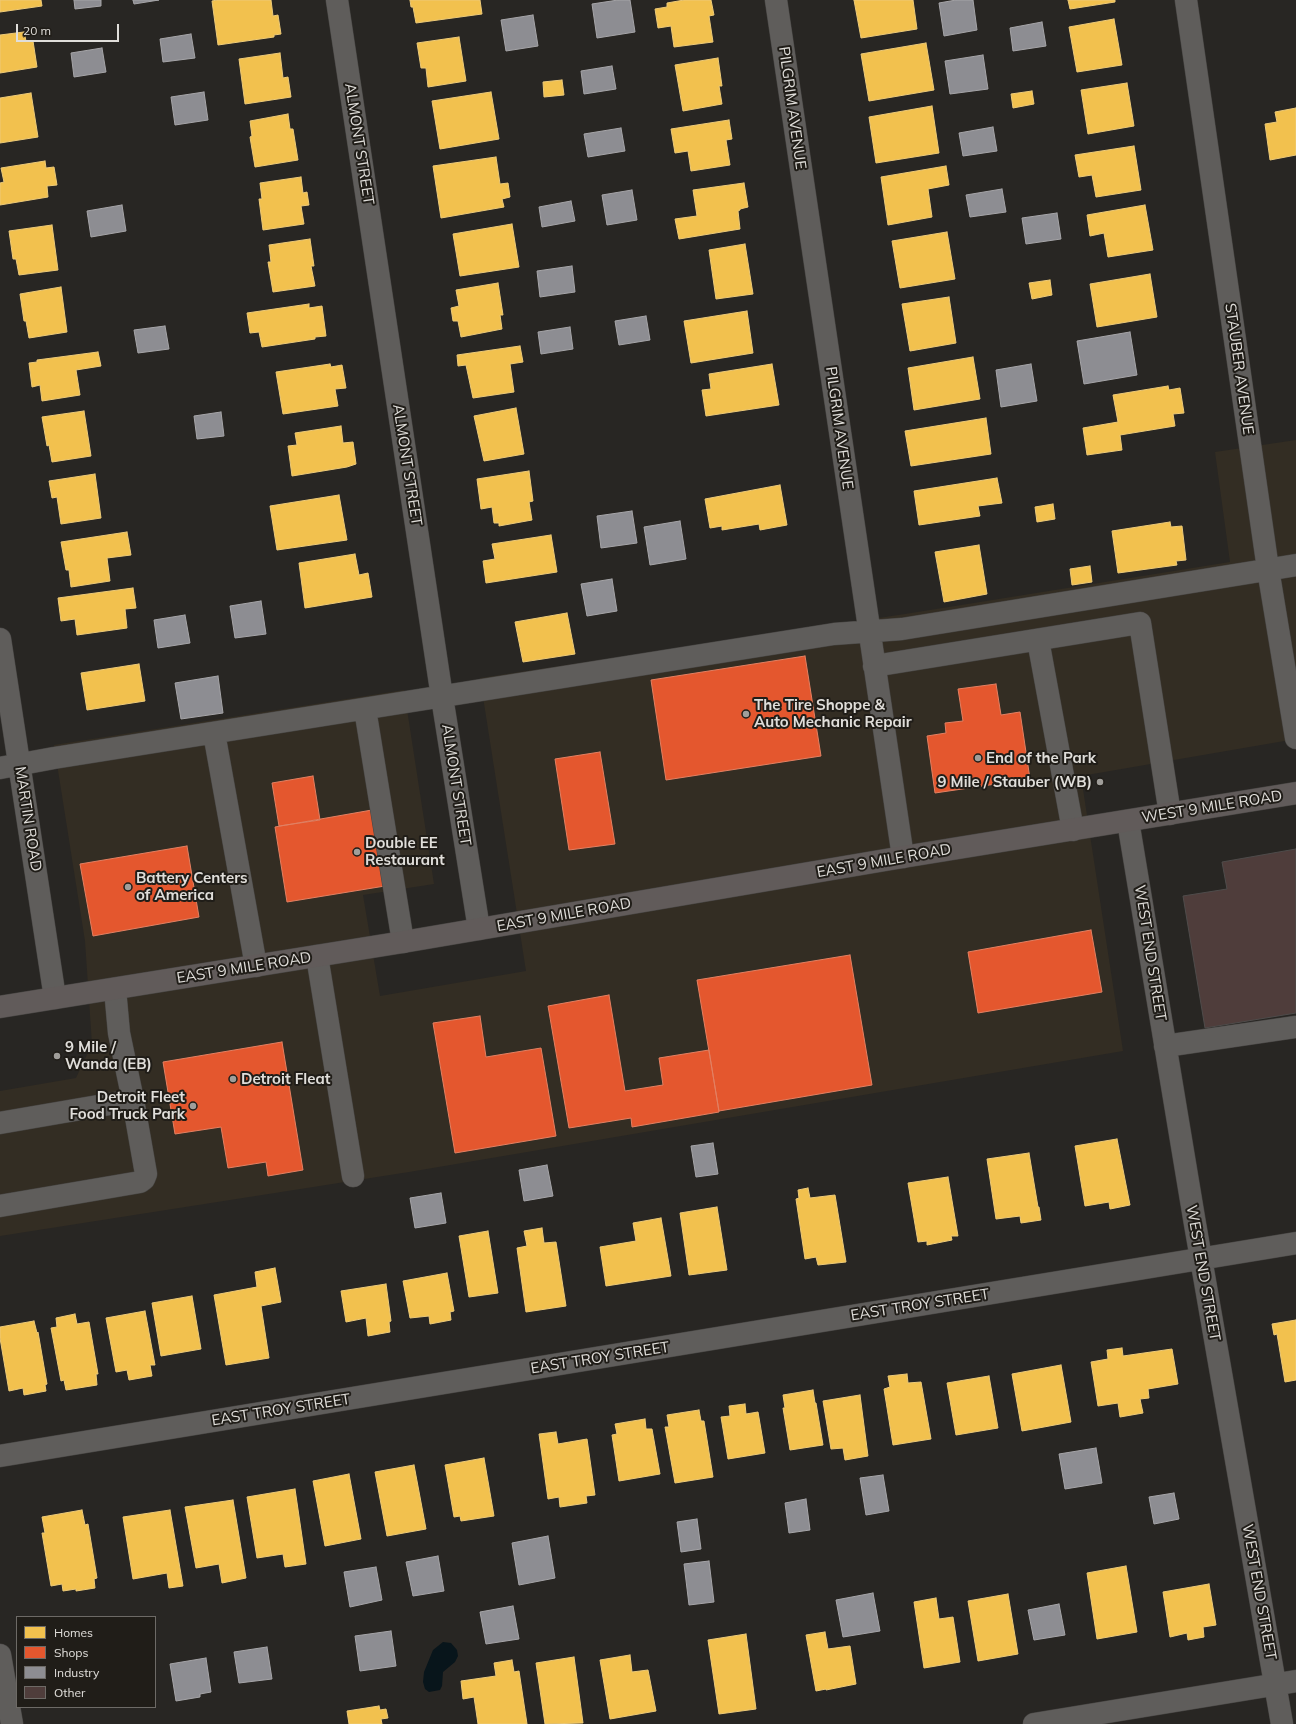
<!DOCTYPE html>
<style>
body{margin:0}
#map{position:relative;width:1296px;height:1724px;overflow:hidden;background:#282623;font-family:Mulish,sans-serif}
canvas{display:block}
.legend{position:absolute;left:16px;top:1616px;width:140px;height:92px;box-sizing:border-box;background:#201d18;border:1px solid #6d6a66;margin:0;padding:5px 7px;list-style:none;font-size:12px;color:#e0deda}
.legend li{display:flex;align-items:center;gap:8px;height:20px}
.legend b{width:20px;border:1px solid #6d6a66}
.scale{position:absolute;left:16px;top:24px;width:103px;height:18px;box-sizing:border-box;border:2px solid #e0deda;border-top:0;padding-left:5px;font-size:12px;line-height:14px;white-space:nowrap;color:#e0deda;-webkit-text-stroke:3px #201d18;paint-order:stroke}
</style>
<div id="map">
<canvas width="1296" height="1724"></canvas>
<ul class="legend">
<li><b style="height:11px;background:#f2c14e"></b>Homes</li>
<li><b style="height:11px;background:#e4572e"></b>Shops</li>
<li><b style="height:11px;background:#8d8d92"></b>Industry</li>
<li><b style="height:11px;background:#4f3d3b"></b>Other</li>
</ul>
<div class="scale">20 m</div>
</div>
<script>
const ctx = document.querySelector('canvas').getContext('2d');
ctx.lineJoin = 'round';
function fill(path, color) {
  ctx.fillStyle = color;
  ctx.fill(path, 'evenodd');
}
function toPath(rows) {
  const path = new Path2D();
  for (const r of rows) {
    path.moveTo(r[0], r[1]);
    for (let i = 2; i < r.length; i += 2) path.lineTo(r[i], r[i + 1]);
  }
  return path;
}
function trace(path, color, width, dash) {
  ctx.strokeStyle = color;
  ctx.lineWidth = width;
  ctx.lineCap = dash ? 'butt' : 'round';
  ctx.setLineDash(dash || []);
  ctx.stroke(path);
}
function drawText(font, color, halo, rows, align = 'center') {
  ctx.font = font + ' Mulish,sans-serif';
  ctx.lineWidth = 4;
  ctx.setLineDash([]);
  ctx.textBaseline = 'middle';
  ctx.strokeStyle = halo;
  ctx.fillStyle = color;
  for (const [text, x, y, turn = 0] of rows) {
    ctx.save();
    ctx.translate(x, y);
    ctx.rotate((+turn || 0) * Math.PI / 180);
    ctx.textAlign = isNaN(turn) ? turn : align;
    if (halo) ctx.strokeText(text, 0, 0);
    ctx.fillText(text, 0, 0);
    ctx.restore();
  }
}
const built = toPath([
 [1296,440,1296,739,1081,776,1123,1051,409,1172,0,1236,0,1091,76,1078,92,1044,85,941,54,745,404,690,434,884,363,895,380,996,526,971,480,678,905,614,1230,562,1215,452]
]);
const water = toPath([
 [443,1642,451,1643,457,1650,458,1656,455,1662,443,1672,442,1686,440,1690,429,1692,425,1689,423,1682,424,1672,433,1650]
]);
const homes = toPath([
 [0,0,41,0,42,6,0,12,0,0],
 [217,0,271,0,273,16,278,15,281,34,274,35,274,37,218,45,212,1,217,0],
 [410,0,480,0,482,14,416,23,413,7,411,7,410,0],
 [684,0,711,0,714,15,709,16,713,42,674,47,671,26,658,28,655,9,667,7,667,3,684,0],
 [854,0,913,0,917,29,861,38,854,0],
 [1068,0,1115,0,1115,2,1070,9,1068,0],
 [1114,19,1122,65,1077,72,1069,27,1114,19],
 [24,32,26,41,33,41,37,67,0,73,0,35,24,32],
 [459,37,466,81,428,87,426,68,421,68,417,43,459,37],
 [926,43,934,90,869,101,861,54,926,43],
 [280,53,283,78,288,77,291,97,245,104,239,59,280,53],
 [718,58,722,86,719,86,722,104,683,111,675,65,718,58],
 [562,80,564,95,544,97,543,82,562,80],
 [1127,83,1134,126,1088,134,1081,90,1127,83],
 [1032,91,1034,104,1013,108,1011,94,1032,91],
 [491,92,499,139,440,149,432,101,491,92],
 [31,93,38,137,0,143,0,98,31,93],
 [932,106,939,153,876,163,869,117,932,106],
 [1296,108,1296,155,1270,160,1265,124,1277,122,1275,112,1296,108],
 [288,114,290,129,293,129,298,160,255,167,250,137,252,136,250,121,288,114],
 [729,120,732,139,726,140,730,165,691,171,688,151,675,153,671,129,729,120],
 [1134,146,1141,190,1096,197,1092,175,1079,177,1075,155,1134,146],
 [496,157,500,184,508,183,510,197,502,199,504,207,441,218,433,166,496,157],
 [45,161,46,168,54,167,57,185,47,186,48,197,0,205,0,183,4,182,1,168,45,161],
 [946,166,949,185,928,189,932,217,888,225,881,177,946,166],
 [301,177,303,193,307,192,309,205,301,206,304,224,263,230,259,199,262,199,260,183,301,177],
 [744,183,748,207,740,209,740,210,738,211,740,229,679,239,675,219,697,216,693,190,744,183],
 [1145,205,1153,250,1108,257,1104,233,1090,236,1087,215,1145,205],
 [512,224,519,267,460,276,453,234,512,224],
 [52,225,58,270,19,275,16,259,13,259,9,231,52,225],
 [947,232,955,279,900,288,892,241,947,232],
 [310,239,314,266,311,266,315,286,273,292,268,262,271,262,269,245,310,239],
 [745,244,753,294,716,299,709,250,745,244],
 [1150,274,1157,317,1097,327,1090,284,1150,274],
 [1050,280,1052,295,1032,299,1029,283,1050,280],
 [498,283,503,315,500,315,502,329,461,337,458,321,453,321,451,308,459,306,456,290,498,283],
 [61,287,67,332,29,338,26,321,24,321,20,294,61,287],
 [949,297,956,343,910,351,902,304,949,297],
 [309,304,309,308,322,306,326,336,315,337,315,339,262,347,259,332,250,333,247,313,309,304],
 [747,311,753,353,691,363,684,321,747,311],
 [520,346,523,362,510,364,514,392,473,398,466,365,458,366,457,355,520,346],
 [98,352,101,366,76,370,80,395,42,401,40,385,32,387,29,363,37,362,37,360,98,352],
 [973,357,980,399,914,410,908,368,973,357],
 [330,364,331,367,342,365,346,388,335,389,338,406,283,414,276,372,330,364],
 [772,364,779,405,706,416,702,390,711,389,709,374,772,364],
 [1168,386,1169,390,1180,388,1184,413,1173,414,1175,426,1120,435,1122,450,1087,455,1083,428,1118,422,1113,395,1168,386],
 [516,408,524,454,484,461,474,416,516,408],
 [84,411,91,456,52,462,49,445,47,446,42,417,84,411],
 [986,418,991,454,911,466,905,431,986,418],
 [341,426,343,443,353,442,356,464,347,467,292,476,288,446,297,445,295,433,341,426],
 [529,471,533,501,529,502,532,520,499,526,499,523,494,523,492,507,481,509,477,479,529,471],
 [95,474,101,518,61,524,57,497,52,498,49,481,95,474],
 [997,478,1002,503,978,506,980,516,919,525,914,491,997,478],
 [780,485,787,525,760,530,759,524,722,530,722,526,710,528,705,499,780,485],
 [339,495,347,540,277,550,270,506,339,495],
 [1053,504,1055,519,1037,522,1035,507,1053,504],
 [1170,522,1171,527,1182,526,1186,560,1176,561,1177,565,1118,573,1112,531,1170,522],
 [127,532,131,555,107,558,110,581,71,587,69,570,66,570,61,542,127,532],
 [551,535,557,572,486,583,483,561,495,559,492,544,551,535],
 [979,545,987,594,944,602,935,552,979,545],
 [355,554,359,575,368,573,372,597,305,608,299,563,355,554],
 [1090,566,1092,582,1072,585,1070,569,1090,566],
 [133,588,136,608,125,609,127,628,77,635,75,619,61,621,58,598,133,588],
 [567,613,575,654,523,662,515,622,567,613],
 [139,664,145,701,87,710,81,673,139,664],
 [1117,1139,1130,1205,1110,1209,1109,1202,1085,1206,1075,1146,1117,1139],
 [1029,1153,1038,1207,1039,1207,1041,1220,1021,1223,1020,1216,996,1219,987,1159,1029,1153],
 [948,1177,958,1236,951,1236,952,1240,927,1245,927,1241,918,1242,908,1183,948,1177],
 [808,1188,810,1198,835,1195,846,1262,818,1265,816,1257,805,1259,796,1199,799,1198,798,1190,808,1188],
 [717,1207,727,1270,689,1275,680,1213,717,1207],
 [661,1218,671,1276,606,1286,600,1247,636,1241,633,1223,661,1218],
 [542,1228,544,1243,556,1242,566,1306,526,1312,517,1248,527,1246,524,1231,542,1228],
 [488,1231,498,1293,469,1297,459,1236,488,1231],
 [275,1268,281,1302,261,1306,269,1358,226,1365,214,1295,257,1287,255,1272,275,1268],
 [447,1273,454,1311,450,1312,451,1320,430,1324,429,1316,410,1318,403,1281,447,1273],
 [386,1284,391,1321,389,1322,390,1332,368,1336,366,1318,346,1322,341,1291,386,1284],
 [192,1296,201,1349,161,1356,152,1303,192,1296],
 [145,1311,155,1365,150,1365,152,1376,129,1380,127,1370,116,1372,106,1318,145,1311],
 [75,1314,77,1324,89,1322,98,1374,96,1374,97,1385,66,1390,64,1380,61,1381,51,1328,57,1327,56,1318,75,1314],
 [1296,1320,1296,1380,1285,1382,1277,1334,1274,1335,1272,1324,1296,1320],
 [34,1321,37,1333,38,1332,47,1384,45,1385,46,1391,24,1395,23,1388,9,1391,0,1338,0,1327,34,1321],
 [1122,1348,1123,1356,1172,1349,1178,1384,1148,1389,1149,1398,1140,1399,1143,1413,1120,1417,1118,1403,1098,1406,1091,1362,1108,1359,1107,1350,1122,1348],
 [1061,1365,1071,1422,1022,1431,1012,1374,1061,1365],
 [907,1374,908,1383,921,1382,931,1439,893,1445,884,1389,890,1387,888,1376,907,1374],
 [989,1376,998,1428,956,1435,947,1383,989,1376],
 [813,1390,815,1403,816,1403,823,1445,790,1450,783,1408,785,1408,783,1395,813,1390],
 [860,1395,868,1456,845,1460,843,1448,831,1449,823,1401,860,1395],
 [745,1404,746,1414,758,1412,765,1453,728,1459,721,1417,730,1416,729,1406,745,1404],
 [699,1410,701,1421,704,1421,713,1477,675,1483,665,1427,669,1427,667,1415,699,1410],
 [645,1419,646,1429,652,1429,660,1474,619,1481,612,1435,617,1434,615,1424,645,1419],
 [556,1432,558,1444,587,1439,595,1495,586,1496,587,1503,560,1507,559,1497,548,1499,539,1434,556,1432],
 [484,1458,494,1516,461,1521,460,1516,454,1517,445,1465,484,1458],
 [414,1465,426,1529,387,1536,375,1472,414,1465],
 [349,1474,361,1539,325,1546,313,1481,349,1474],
 [295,1489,306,1564,285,1567,283,1554,257,1558,247,1497,295,1489],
 [233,1500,246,1578,222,1583,219,1564,196,1568,185,1507,233,1500],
 [82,1510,85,1525,88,1524,97,1578,94,1579,95,1588,76,1591,76,1589,63,1591,62,1584,51,1586,42,1533,45,1533,42,1517,82,1510],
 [170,1510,183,1586,169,1588,167,1573,133,1579,123,1517,170,1510],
 [1126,1566,1137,1632,1097,1639,1087,1573,1126,1566],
 [1209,1584,1216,1625,1203,1627,1204,1637,1188,1640,1187,1633,1170,1637,1163,1592,1209,1584],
 [1008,1594,1018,1654,978,1661,968,1601,1008,1594],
 [936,1598,939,1619,953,1617,960,1662,924,1668,914,1602,936,1598],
 [825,1632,828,1649,850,1646,856,1684,826,1690,826,1689,816,1691,806,1635,825,1632],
 [746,1634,756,1709,719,1714,708,1640,746,1634],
 [630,1655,632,1672,648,1670,656,1711,610,1719,600,1660,630,1655],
 [574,1657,583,1723,545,1724,536,1663,574,1657],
 [512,1660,514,1672,519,1671,527,1724,478,1724,474,1697,463,1699,461,1681,496,1676,494,1663,512,1660],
 [379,1706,380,1710,386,1709,388,1718,381,1719,382,1724,349,1724,347,1711,379,1706]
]);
const shops = toPath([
 [805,656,821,756,666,780,651,680,805,656],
 [996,684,1001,715,1020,712,1030,779,935,793,927,736,946,733,945,723,963,721,958,689,996,684],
 [600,752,615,844,569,850,555,759,600,752],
 [313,776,320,820,279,826,272,783,313,776],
 [372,810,385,886,287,902,275,827,372,810],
 [187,846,199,917,93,936,80,864,187,846],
 [1091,930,1102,992,978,1013,968,952,1091,930],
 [850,955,872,1085,719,1111,697,980,850,955],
 [609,995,625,1091,663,1085,659,1058,709,1050,719,1112,632,1127,631,1118,569,1128,548,1006,609,995],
 [480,1016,486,1057,541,1048,556,1136,455,1153,433,1023,480,1016],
 [282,1042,303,1170,268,1176,266,1162,228,1168,221,1127,175,1134,163,1062,282,1042]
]);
const industry = toPath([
 [74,0,101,0,101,6,75,9,74,0],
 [133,0,159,0,134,4,133,0],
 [618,0,630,0,635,32,597,38,592,4,618,0],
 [956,0,973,0,977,30,944,36,939,3,956,0],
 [533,15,538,46,506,51,501,20,533,15],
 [1042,22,1046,46,1013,51,1010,28,1042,22],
 [191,34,195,58,163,62,160,39,191,34],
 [102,48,106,72,74,77,71,53,102,48],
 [983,55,988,89,950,94,945,61,983,55],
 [612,66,616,89,584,94,581,71,612,66],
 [204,92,208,120,175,125,171,97,204,92],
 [993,127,997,151,963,156,959,133,993,127],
 [621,128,625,151,588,157,584,134,621,128],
 [1002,189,1006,212,970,217,966,195,1002,189],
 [632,190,637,220,607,225,602,195,632,190],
 [571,201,575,221,542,227,539,207,571,201],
 [122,205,126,231,91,237,87,211,122,205],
 [1057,213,1061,239,1026,244,1022,218,1057,213],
 [572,266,575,292,540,297,537,271,572,266],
 [646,316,650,340,619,345,615,321,646,316],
 [165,326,169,349,138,353,134,330,165,326],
 [570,327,573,349,541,354,538,332,570,327],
 [1130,332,1137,375,1084,384,1077,341,1130,332],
 [1031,364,1037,401,1001,407,996,370,1031,364],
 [221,412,224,436,197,439,194,416,221,412],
 [632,511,637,543,601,548,597,516,632,511],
 [680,521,686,559,650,565,644,527,680,521],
 [612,579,617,611,587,616,581,584,612,579],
 [261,601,266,634,235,638,230,606,261,601],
 [185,615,190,643,158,648,154,620,185,615],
 [218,676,223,713,181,719,175,683,218,676],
 [713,1143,718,1174,696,1177,691,1146,713,1143],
 [547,1165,553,1196,524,1201,519,1170,547,1165],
 [441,1193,446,1223,415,1228,410,1198,441,1193],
 [1096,1448,1102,1483,1065,1489,1059,1454,1096,1448],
 [883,1475,889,1511,866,1515,860,1478,883,1475],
 [1174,1493,1179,1519,1154,1524,1149,1497,1174,1493],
 [806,1499,810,1530,789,1533,785,1503,806,1499],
 [697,1519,701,1549,681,1552,677,1522,697,1519],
 [548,1536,555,1578,519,1585,512,1543,548,1536],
 [438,1556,444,1591,413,1596,406,1562,438,1556],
 [709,1561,714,1602,689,1605,684,1564,709,1561],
 [376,1567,382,1600,350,1607,344,1572,376,1567],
 [873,1593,880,1631,843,1637,836,1600,873,1593],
 [1059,1604,1065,1635,1034,1640,1028,1610,1059,1604],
 [513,1606,519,1639,486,1644,480,1612,513,1606],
 [391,1631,396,1666,360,1671,355,1636,391,1631],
 [267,1647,272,1679,239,1683,234,1652,267,1647],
 [206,1658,211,1692,200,1694,200,1697,176,1701,170,1664,206,1658]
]);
const building = toPath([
 [1296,849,1296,1013,1205,1028,1183,896,1227,889,1222,862,1296,849]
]);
const minor = toPath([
 [337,0,442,697,479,929],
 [776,0,903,857],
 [1186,0,1268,569,1296,738],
 [0,639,55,998],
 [1038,640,1073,830],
 [874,666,1140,623,1170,814],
 [365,709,403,942],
 [214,733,256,966],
 [0,768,54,758,834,634,902,629,1296,565],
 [1128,821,1195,1224,1282,1724],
 [317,956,353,1176],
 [1165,1046,1296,1027],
 [0,1123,133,1100],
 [0,1206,140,1182,144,1179,146,1174,133,1100,119,1033,115,989],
 [0,1456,1296,1243],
 [0,1655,12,1724],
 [1034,1724,1296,1681]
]);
const major = toPath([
 [0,1007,403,942,903,857,1296,793]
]);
const markers = [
 [746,714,4,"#a09e9a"],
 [978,758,4,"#a09e9a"],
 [1100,782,4,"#a09e9a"],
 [357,852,4,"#a09e9a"],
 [128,887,4,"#a09e9a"],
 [57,1056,4,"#a09e9a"],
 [233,1079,4,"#a09e9a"],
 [193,1106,4,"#a09e9a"]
];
const streetNames = [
 ["PILGRIM AVENUE",792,108,82],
 ["ALMONT STREET",359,144,81],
 ["STAUBER AVENUE",1239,369,82],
 ["PILGRIM AVENUE",839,428,82],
 ["ALMONT STREET",407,465,81],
 ["ALMONT STREET",456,785,81],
 ["WEST 9 MILE ROAD",1212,807,-9],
 ["MARTIN ROAD",28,819,81],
 ["EAST 9 MILE ROAD",884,861,-10],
 ["EAST 9 MILE ROAD",564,915,-10],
 ["WEST END STREET",1150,953,81],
 ["EAST 9 MILE ROAD",244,968,-9],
 ["WEST END STREET",1203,1273,80],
 ["EAST TROY STREET",920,1305,-9],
 ["EAST TROY STREET",600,1358,-9],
 ["EAST TROY STREET",281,1410,-9],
 ["WEST END STREET",1259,1592,80]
];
const poiNames = [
 ["The Tire Shoppe &",754,705],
 ["Auto Mechanic Repair",754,722],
 ["End of the Park",986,758],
 ["9 Mile / Stauber (WB)",1092,782,"right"],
 ["Double EE",365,843],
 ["Restaurant",365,860],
 ["Battery Centers",136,878],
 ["of America",136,895],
 ["9 Mile /",65,1047],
 ["Wanda (EB)",65,1064],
 ["Detroit Fleat",241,1079],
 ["Detroit Fleet",185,1097,"right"],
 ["Food Truck Park",185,1114,"right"]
];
fill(built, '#332d23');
fill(water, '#08151b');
fill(homes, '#f2c14e');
trace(homes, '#edca78', 1);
fill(shops, '#e4572e');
trace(shops, '#e38062', 1);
fill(industry, '#8d8d92');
trace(industry, '#a6a5a8', 1);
fill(building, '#4f3d3b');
trace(building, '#4f4c4b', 1);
trace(minor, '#464442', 23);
trace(major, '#464442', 23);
trace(minor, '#5f5d5b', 22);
trace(major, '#615b5a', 22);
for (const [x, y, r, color] of markers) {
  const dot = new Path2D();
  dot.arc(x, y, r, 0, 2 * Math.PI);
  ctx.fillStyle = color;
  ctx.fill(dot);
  trace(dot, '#201d18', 1.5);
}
drawText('15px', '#e0deda', '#201d18', streetNames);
drawText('bold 15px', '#e0deda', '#201d18', poiNames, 'left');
</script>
